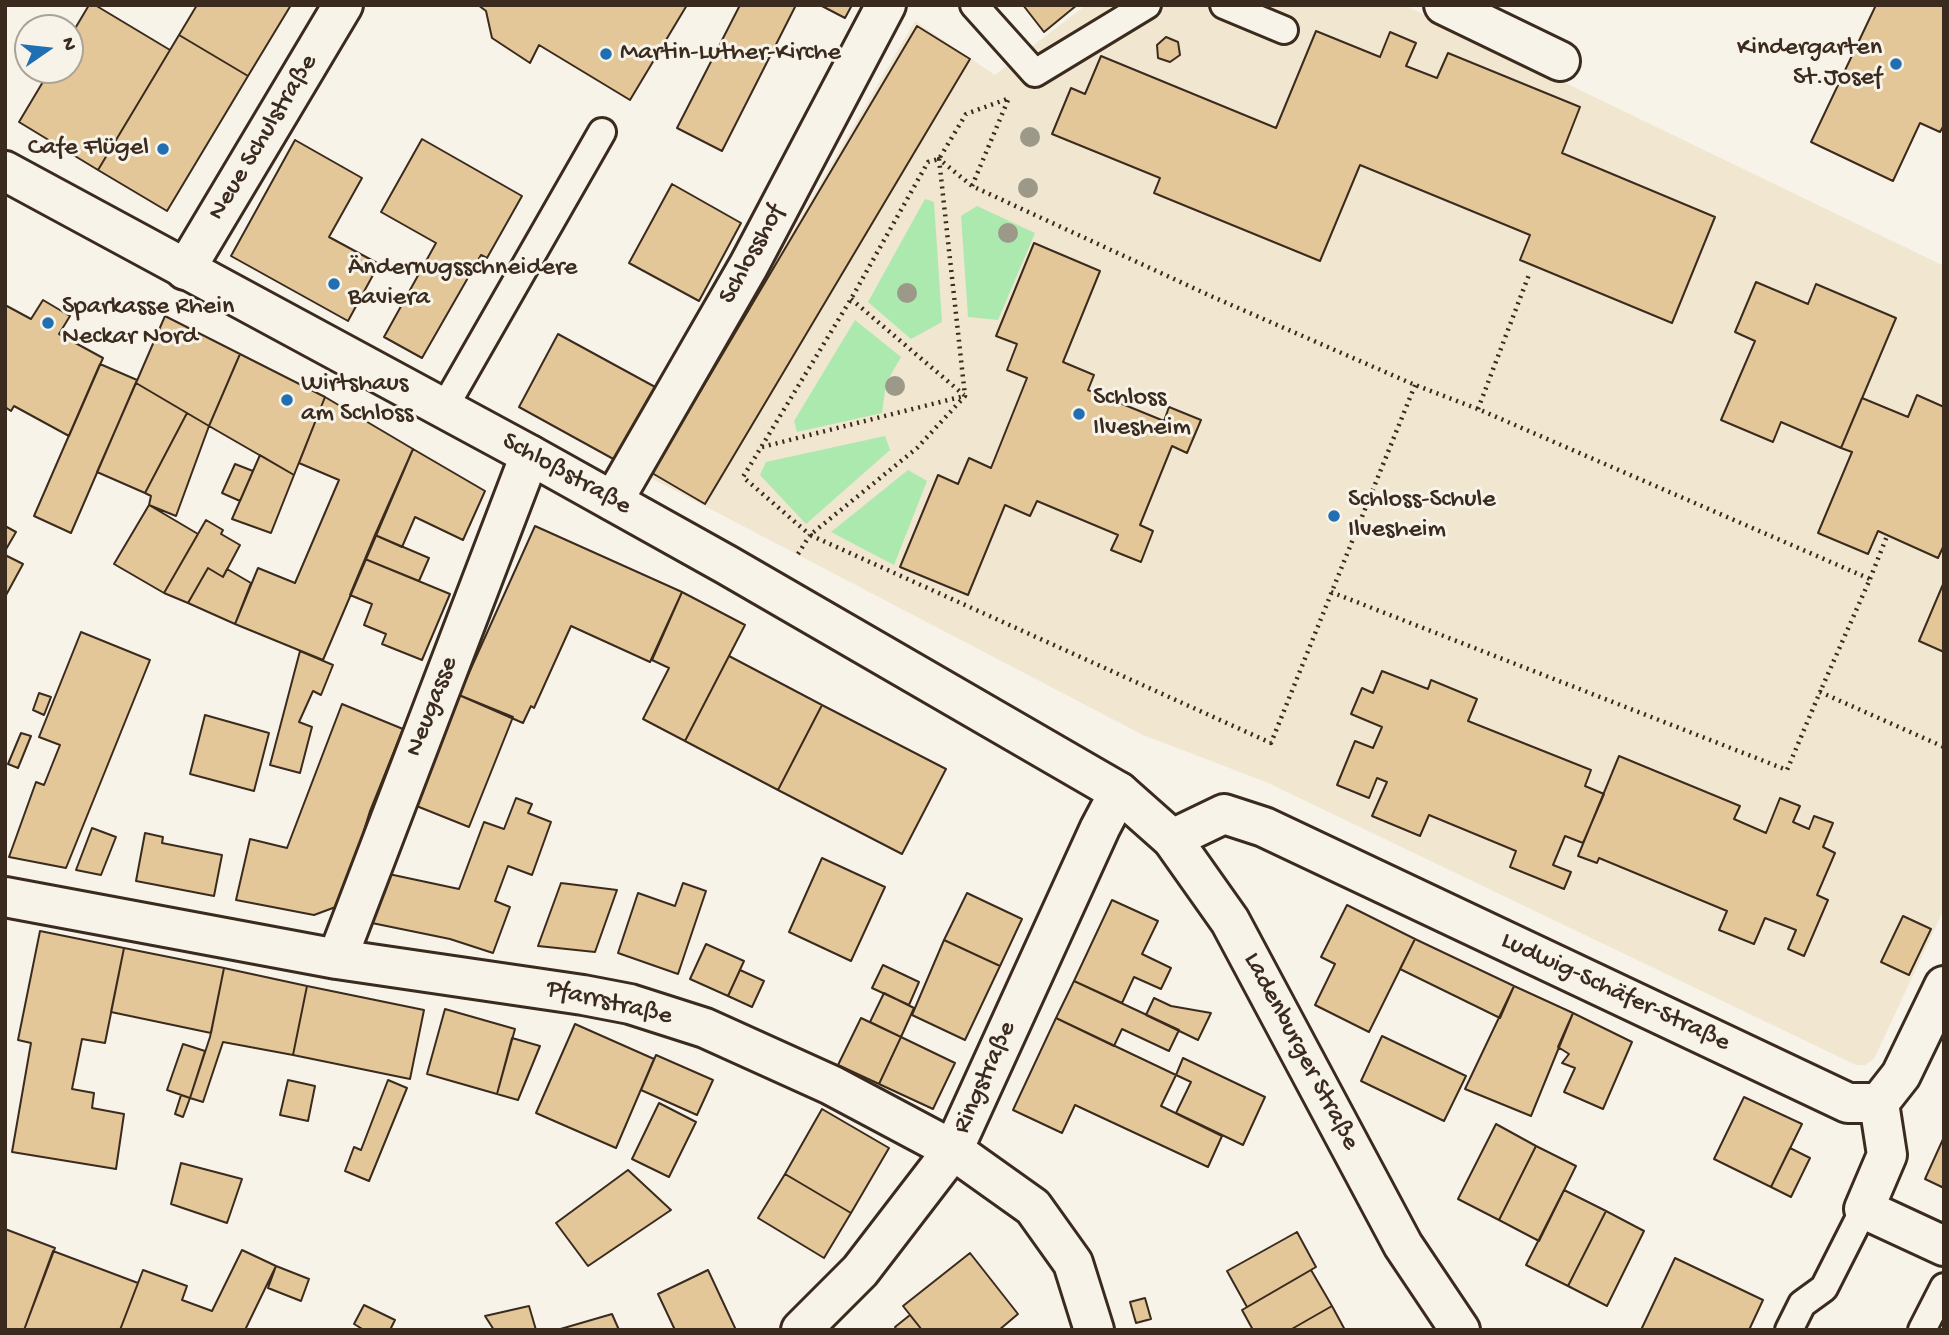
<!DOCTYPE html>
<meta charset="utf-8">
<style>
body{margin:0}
#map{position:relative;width:1949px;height:1335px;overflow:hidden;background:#f7f3e8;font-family:"Gochi Hand",sans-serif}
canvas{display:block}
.frame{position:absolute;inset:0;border:7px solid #3b2a1e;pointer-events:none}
.north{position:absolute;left:14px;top:14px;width:70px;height:70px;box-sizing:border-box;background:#f7f3e8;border:2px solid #aca397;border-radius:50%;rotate:76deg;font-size:19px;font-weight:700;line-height:28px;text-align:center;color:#3b2a1e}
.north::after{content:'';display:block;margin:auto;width:24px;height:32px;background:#1f6fb2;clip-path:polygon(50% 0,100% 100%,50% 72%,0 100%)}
</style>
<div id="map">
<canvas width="1949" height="1335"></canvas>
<div class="frame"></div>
<div class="north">N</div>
</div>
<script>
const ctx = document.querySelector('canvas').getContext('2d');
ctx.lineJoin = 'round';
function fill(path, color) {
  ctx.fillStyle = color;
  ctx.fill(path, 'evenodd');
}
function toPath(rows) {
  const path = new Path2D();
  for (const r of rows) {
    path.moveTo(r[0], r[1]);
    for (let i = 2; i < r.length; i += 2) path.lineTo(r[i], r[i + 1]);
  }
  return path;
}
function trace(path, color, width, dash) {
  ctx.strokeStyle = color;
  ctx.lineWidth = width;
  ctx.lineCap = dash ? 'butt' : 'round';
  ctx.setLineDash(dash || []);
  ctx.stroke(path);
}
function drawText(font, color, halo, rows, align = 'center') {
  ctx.font = font + ' "Gochi Hand",sans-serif';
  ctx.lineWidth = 6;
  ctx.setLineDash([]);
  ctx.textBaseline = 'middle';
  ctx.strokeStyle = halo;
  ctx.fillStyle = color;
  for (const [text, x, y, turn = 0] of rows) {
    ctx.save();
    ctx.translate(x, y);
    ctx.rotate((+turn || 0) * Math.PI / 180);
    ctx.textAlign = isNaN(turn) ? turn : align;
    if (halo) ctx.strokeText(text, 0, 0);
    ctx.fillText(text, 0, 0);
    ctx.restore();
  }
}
const built = toPath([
 [1086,5,1404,5,1944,266,1944,909,1874,1059,1865,1065,1856,1065,1266,782,1143,735,649,477,915,21,995,75]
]);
const green = toPath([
 [925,199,934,202,942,322,911,339,868,302],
 [977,206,1035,233,998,320,968,317,961,216],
 [855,320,901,357,886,383,882,413,797,432,794,421],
 [885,436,890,450,806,524,760,475,766,462],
 [908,470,927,481,894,565,831,532]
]);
const building = toPath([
 [89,5,95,5,170,50,98,170,19,122,50,70,70,70,70,37,89,5],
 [197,5,291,5,248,76,179,35,197,5],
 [478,5,687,5,630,100,539,45,530,63,492,38,486,11,478,5],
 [740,5,796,5,722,151,677,128,740,5],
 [820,5,852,5,845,18,820,5],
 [1023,5,1077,5,1044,32,1023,5],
 [1876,5,1944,5,1944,125,1940,132,1920,123,1893,181,1811,142,1876,5],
 [917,26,970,59,705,504,652,473,917,26],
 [1316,31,1380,57,1390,32,1416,43,1406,66,1437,78,1448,53,1580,107,1562,153,1715,217,1672,323,1520,260,1530,235,1360,165,1320,261,1154,193,1160,178,1052,134,1071,88,1085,94,1101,56,1276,128,1316,31],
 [179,35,248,76,167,211,98,170,179,35],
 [1166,37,1178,42,1180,55,1170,62,1158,58,1157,45,1166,37],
 [422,139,522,196,487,258,481,255,422,358,384,337,436,243,381,212,422,139],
 [295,140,362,178,329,237,379,264,348,321,231,256,295,140],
 [672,184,741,223,699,301,629,263,672,184],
 [1034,243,1100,271,1063,362,1094,375,1088,390,1164,421,1169,407,1201,420,1187,453,1172,446,1140,525,1153,531,1141,562,1111,550,1118,535,1037,501,1030,516,1005,505,968,595,900,567,938,475,958,484,969,458,991,468,1027,378,1007,370,1017,344,996,336,1034,243],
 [1756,282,1808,304,1816,284,1896,318,1841,448,1781,422,1773,442,1721,420,1755,341,1735,332,1756,282],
 [43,300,70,316,59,334,103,358,69,436,14,406,11,411,5,407,5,305,31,319,43,300],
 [165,316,240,354,209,426,136,383,165,316],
 [558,334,657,388,617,461,519,407,558,334],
 [240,354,325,397,294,475,209,426,240,354],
 [100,364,137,380,71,533,34,516,100,364],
 [136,383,187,413,145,493,97,472,136,383],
 [1917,395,1944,407,1944,545,1938,558,1878,531,1868,554,1818,533,1852,452,1841,448,1862,398,1908,417,1917,395],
 [325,397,413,449,323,660,235,624,258,568,295,583,339,480,299,463,325,397],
 [187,413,209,426,176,516,149,505,151,496,145,493,187,413],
 [413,449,485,491,463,540,415,517,402,547,375,535,413,449],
 [260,455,294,475,271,533,232,519,260,455],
 [235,464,253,471,240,501,222,493,235,464],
 [149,505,198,534,164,593,114,564,149,505],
 [206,520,223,530,221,534,240,545,223,577,208,568,188,603,164,593,206,520],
 [5,526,16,532,5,551,5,526],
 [535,526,682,592,650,662,571,626,534,708,531,706,523,723,459,695,535,526],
 [375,535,429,558,419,581,365,559,375,535],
 [5,555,23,564,5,597,5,555],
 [365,559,450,594,422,660,382,644,386,634,364,625,372,604,350,595,365,559],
 [208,568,223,577,227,569,251,583,235,624,188,603,208,568],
 [1944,582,1944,652,1919,641,1944,582],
 [682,592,745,625,685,741,643,719,669,668,652,660,682,592],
 [81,632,150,660,66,868,9,857,36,782,44,785,60,745,39,737,81,632],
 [300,651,333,665,321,695,313,691,299,722,312,727,300,773,270,765,300,651],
 [729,656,822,705,778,790,685,741,729,656],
 [1382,671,1428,689,1431,680,1477,699,1468,721,1591,770,1585,786,1604,794,1583,843,1565,836,1553,865,1571,872,1564,889,1510,867,1516,851,1429,815,1420,836,1372,816,1387,782,1377,778,1369,798,1337,785,1355,741,1373,748,1382,727,1351,714,1362,688,1373,693,1382,671],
 [39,693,51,697,44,715,33,710,39,693],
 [459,695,513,717,469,827,414,805,459,695],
 [342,704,403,729,370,811,341,905,314,915,236,900,250,839,287,848,342,704],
 [822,705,946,769,902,854,778,790,822,705],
 [205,715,269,733,254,791,190,774,205,715],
 [21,733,31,736,18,768,8,764,21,733],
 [1619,756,1740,806,1734,819,1766,833,1780,798,1800,806,1793,822,1809,829,1814,816,1833,823,1823,847,1835,853,1817,895,1828,900,1804,956,1788,949,1796,930,1765,918,1754,944,1719,930,1727,911,1599,858,1597,863,1578,856,1619,756],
 [516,798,532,804,528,813,551,822,532,875,508,866,495,901,510,907,493,953,450,939,367,922,384,873,459,889,484,822,504,829,516,798],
 [92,828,116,837,101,875,76,870,92,828],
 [145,833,163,837,162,843,222,855,214,896,136,881,145,833],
 [822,858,885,887,851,961,789,932,822,858],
 [561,883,617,890,595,952,538,946,561,883],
 [683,883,706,891,678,974,618,953,638,893,675,906,683,883],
 [967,893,1022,919,1000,966,944,940,967,893],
 [1112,900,1158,921,1142,954,1171,968,1161,989,1134,977,1122,1003,1074,981,1112,900],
 [1347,905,1415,939,1369,1032,1315,1005,1335,964,1321,957,1347,905],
 [1903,916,1931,929,1909,975,1881,962,1903,916],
 [40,931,124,948,105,1043,82,1039,72,1089,94,1093,92,1108,124,1114,116,1169,12,1152,31,1043,18,1040,40,931],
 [1415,939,1514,986,1500,1018,1400,969,1415,939],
 [944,940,1000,966,965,1040,912,1015,944,940],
 [706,944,744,961,728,996,690,979,706,944],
 [124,948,224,968,211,1033,111,1012,124,948],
 [883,965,919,982,909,1005,872,988,883,965],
 [224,968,307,986,293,1055,223,1042,203,1102,190,1098,210,1037,224,968],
 [740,970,764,981,752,1007,728,996,740,970],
 [1074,981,1179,1030,1169,1051,1122,1029,1114,1046,1056,1018,1074,981],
 [307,986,424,1010,410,1079,293,1055,307,986],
 [1514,986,1573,1013,1531,1116,1465,1089,1514,986],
 [884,993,914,1008,901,1037,870,1022,884,993],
 [1154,998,1171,1006,1211,1013,1198,1040,1146,1015,1154,998],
 [445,1009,515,1029,497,1094,427,1074,445,1009],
 [1573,1013,1632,1042,1603,1109,1564,1092,1575,1068,1562,1063,1569,1054,1558,1047,1573,1013],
 [861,1018,901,1037,879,1084,838,1065,861,1018],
 [1056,1018,1176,1075,1161,1106,1222,1136,1208,1167,1075,1105,1062,1133,1013,1110,1056,1018],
 [575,1024,654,1059,616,1148,536,1113,575,1024],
 [1382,1036,1466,1076,1444,1121,1361,1081,1382,1036],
 [901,1037,955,1063,933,1109,879,1084,901,1037],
 [512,1038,540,1046,518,1100,497,1094,512,1038],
 [183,1044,205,1051,190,1098,167,1090,183,1044],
 [656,1055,713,1080,697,1115,641,1090,656,1055],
 [1183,1058,1265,1097,1243,1145,1176,1113,1191,1082,1176,1075,1183,1058],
 [288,1080,315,1086,308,1121,280,1115,288,1080],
 [388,1080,407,1088,369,1181,345,1171,354,1147,361,1150,388,1080],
 [181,1095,190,1098,183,1117,175,1114,181,1095],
 [1744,1097,1802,1124,1771,1187,1714,1159,1744,1097],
 [659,1103,696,1122,669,1177,632,1159,659,1103],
 [822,1109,889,1148,851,1213,785,1174,822,1109],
 [1496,1124,1536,1146,1499,1220,1458,1199,1496,1124],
 [1944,1137,1944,1188,1925,1179,1944,1137],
 [1536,1146,1576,1166,1539,1241,1499,1220,1536,1146],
 [1790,1148,1810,1158,1791,1197,1771,1187,1790,1148],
 [181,1163,242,1179,227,1223,171,1204,181,1163],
 [628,1170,671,1210,588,1266,556,1223,628,1170],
 [785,1174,851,1213,824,1258,758,1218,785,1174],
 [1564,1190,1606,1211,1568,1286,1526,1265,1564,1190],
 [1606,1211,1644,1231,1607,1306,1568,1286,1606,1211],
 [5,1229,55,1248,24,1330,5,1330,5,1229],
 [1297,1232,1316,1267,1247,1307,1227,1271,1297,1232],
 [242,1250,276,1266,245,1330,120,1330,143,1270,187,1286,182,1300,212,1311,242,1250],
 [53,1251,138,1283,120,1330,24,1330,53,1251],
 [970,1253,1018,1314,999,1330,922,1330,903,1306,970,1253],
 [1675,1258,1763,1300,1749,1330,1641,1330,1675,1258],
 [276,1266,309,1279,301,1301,268,1288,276,1266],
 [708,1270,736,1330,675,1330,658,1294,708,1270],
 [1311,1270,1332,1306,1290,1330,1253,1330,1242,1310,1311,1270],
 [1145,1298,1151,1319,1136,1323,1130,1302,1145,1298],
 [364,1305,395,1320,390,1330,364,1330,354,1324,364,1305],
 [529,1306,536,1330,494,1330,485,1316,529,1306],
 [1332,1306,1345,1330,1290,1330,1332,1306],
 [612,1314,619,1330,557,1330,612,1314],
 [910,1315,922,1330,897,1330,895,1327,910,1315]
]);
const path = toPath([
 [972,186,1008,100],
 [851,299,964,395],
 [1415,385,1271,743,810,535,917,448,965,396,939,159,972,186,1213,297,1415,385,1478,409,1870,579,1820,692],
 [1478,409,1530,272],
 [762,447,964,396],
 [798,554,810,535,743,477,851,299,928,162,939,159,966,114,1007,99],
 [1870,579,1887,536],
 [1331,592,1787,770,1820,692,1944,747]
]);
const lane = toPath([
 [974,5,1035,73,1147,5],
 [1224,5,1284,30],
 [444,408,602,132],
 [1789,1330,1802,1304,1824,1288,1864,1209],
 [1922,1330,1944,1287]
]);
const street = toPath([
 [1444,5,1560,61],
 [185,270,343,5],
 [613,501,749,265,886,5],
 [1172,839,1224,814,1264,827,1848,1103,1879,1103],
 [5,897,337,959,583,995,630,1004,705,1028,831,1085,953,1150,1033,1207,1073,1263,1094,1330],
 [337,959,530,455],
 [1879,1103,1887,1155,1864,1209,1944,1246],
 [1879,1103,1901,1075,1944,986],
 [801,1330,860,1271,953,1150,1100,828,1119,792]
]);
const secondary = toPath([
 [5,171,530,455,727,565,1119,792,1172,839,1230,921,1403,1245,1460,1330]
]);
const trees = [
 [1030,137],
 [1028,188],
 [1008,233],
 [907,293],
 [895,386]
];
const markers = [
 [606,54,7,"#1f6fb2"],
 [1896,64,7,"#1f6fb2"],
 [163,149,7,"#1f6fb2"],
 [334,284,7,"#1f6fb2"],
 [48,323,7,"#1f6fb2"],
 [287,400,7,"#1f6fb2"],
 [1079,414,7,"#1f6fb2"],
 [1334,516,7,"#1f6fb2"]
];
const poiNames = [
 ["Kindergarten",1882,49,"right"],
 ["St.Josef",1882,79,"right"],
 ["Martin-Luther-Kirche",620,54],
 ["Cafe Flügel",149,149,"right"],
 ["Ändernugsschneidere",348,269],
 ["Baviera",348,299],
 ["Sparkasse Rhein",62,308],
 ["Neckar Nord",62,338],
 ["Wirtshaus",301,385],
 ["am Schloss",301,415],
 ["Schloss",1093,399],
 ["Ilvesheim",1093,429],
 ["Schloss-Schule",1348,501],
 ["Ilvesheim",1348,531]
];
const streetNames = [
 ["Neue Schulstraße",264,138,-59],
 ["Schlosshof",753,255,-61],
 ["Schloßstraße",566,475,29],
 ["Neugasse",433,707,-69],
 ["Ludwig-Schäfer-Straße",1615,993,25],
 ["Pfarrstraße",609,1004,13],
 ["Ladenburger Straße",1300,1052,62],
 ["Ringstraße",986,1078,-66]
];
fill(built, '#f1e6d0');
fill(green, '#ace9af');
fill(building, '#e4c798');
trace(building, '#3b2a1e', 2);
trace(lane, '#3b2a1e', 32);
trace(street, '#3b2a1e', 44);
trace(secondary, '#3b2a1e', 44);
trace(path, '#3b2a1e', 4.5, [2, 5]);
trace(lane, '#f7f3e8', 26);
trace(street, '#f7f3e8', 38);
trace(secondary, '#f7f3e8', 38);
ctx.fillStyle = '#9c9989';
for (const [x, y] of trees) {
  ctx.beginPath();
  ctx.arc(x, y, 10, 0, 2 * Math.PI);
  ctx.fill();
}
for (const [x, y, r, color] of markers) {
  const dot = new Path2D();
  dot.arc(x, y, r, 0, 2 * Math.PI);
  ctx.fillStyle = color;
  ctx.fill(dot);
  trace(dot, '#f7f3e8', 2.5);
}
drawText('26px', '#3b2a1e', '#f7f3e8', poiNames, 'left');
drawText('26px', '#3b2a1e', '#f7f3e8', streetNames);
</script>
